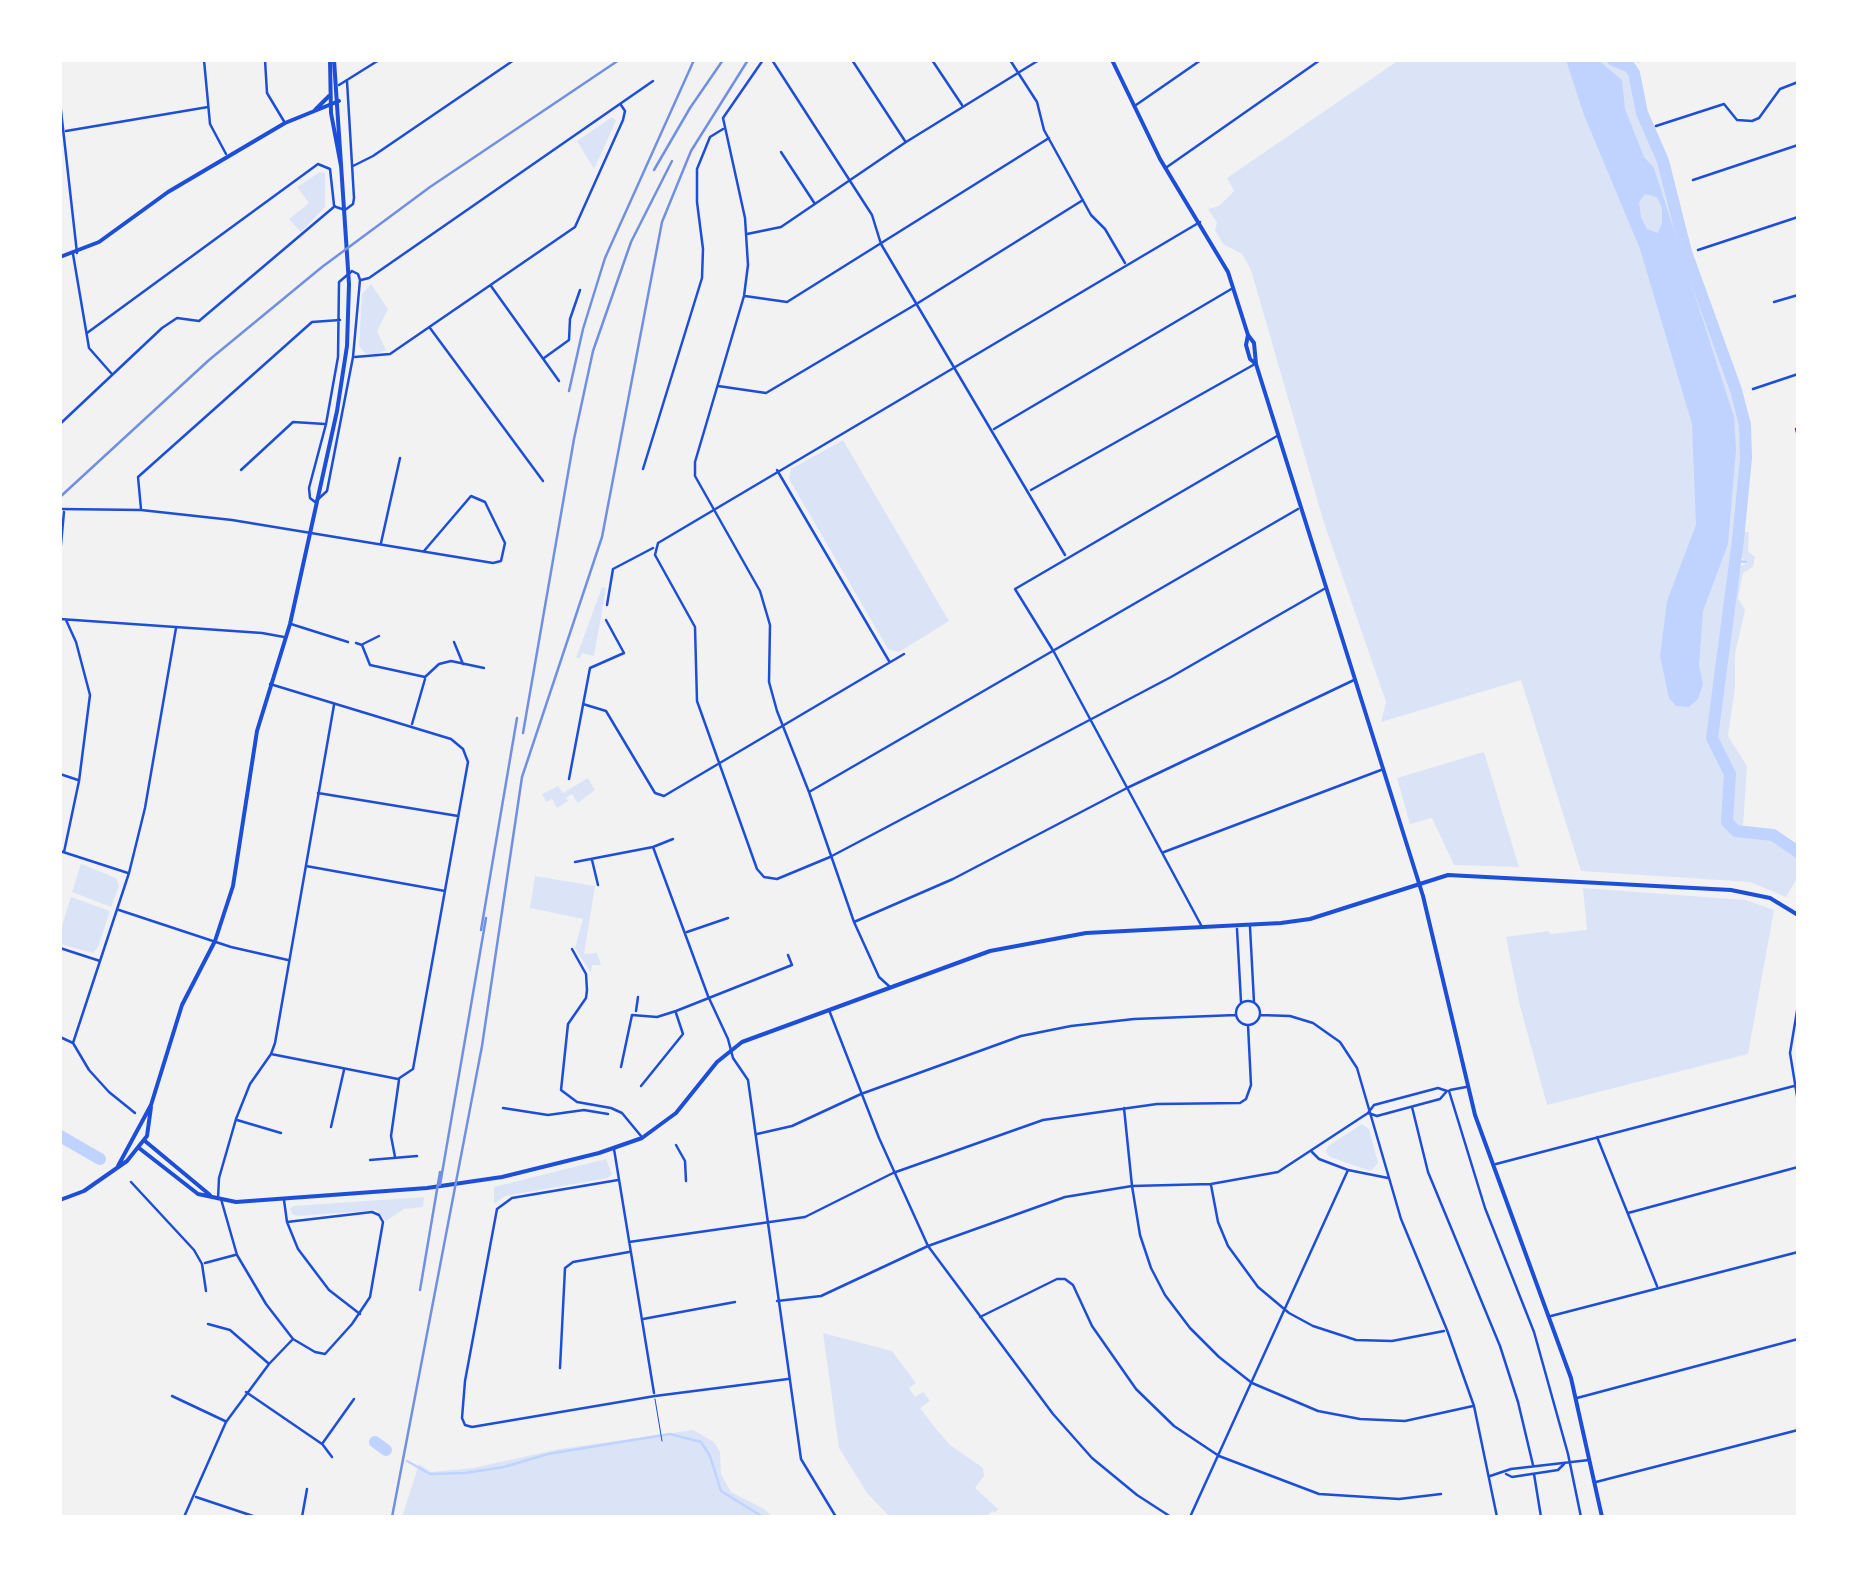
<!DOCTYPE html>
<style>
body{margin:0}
#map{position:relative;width:1858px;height:1577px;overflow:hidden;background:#f2f2f2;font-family:"PT Sans Narrow",sans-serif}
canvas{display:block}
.frame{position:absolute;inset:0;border:62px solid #fff;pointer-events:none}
</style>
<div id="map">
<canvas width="1858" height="1577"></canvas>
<div class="frame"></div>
</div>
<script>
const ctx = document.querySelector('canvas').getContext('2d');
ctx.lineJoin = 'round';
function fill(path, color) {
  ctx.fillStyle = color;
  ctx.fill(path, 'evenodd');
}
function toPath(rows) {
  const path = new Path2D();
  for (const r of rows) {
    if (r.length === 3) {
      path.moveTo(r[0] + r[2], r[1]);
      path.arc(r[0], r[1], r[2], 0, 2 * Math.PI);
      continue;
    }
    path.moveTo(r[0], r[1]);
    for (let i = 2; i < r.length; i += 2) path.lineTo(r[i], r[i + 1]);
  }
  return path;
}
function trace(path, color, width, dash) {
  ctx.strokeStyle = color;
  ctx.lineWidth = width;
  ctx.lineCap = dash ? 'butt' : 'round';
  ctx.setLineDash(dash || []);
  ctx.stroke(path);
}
const green = toPath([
 [1399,60,1607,60,1631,69,1634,101,1661,167,1689,275,1714,346,1735,394,1744,435,1732,577,1711,736,1728,773,1725,822,1733,832,1773,837,1798,854,1798,876,1786,897,1750,882,1581,871,1521,680,1381,722,1386,702,1324,523,1251,270,1242,254,1223,244,1215,230,1217,223,1208,209,1219,206,1234,191,1227,178],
 [612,117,616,121,594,169,577,141],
 [320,172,325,173,325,207,301,232,289,219,309,203,297,187],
 [371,284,388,309,377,331,386,350,376,354,365,353,359,346,362,294],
 [843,440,949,621,899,652,888,649,789,479,791,469],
 [1743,532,1749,532,1748,551,1755,557,1753,567,1743,573,1738,598,1745,610,1735,654,1735,688,1728,736,1747,766,1743,828,1734,827,1731,821,1733,769,1716,736,1739,567,1747,563,1741,557],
 [602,587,606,588,594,656,582,653,580,658,576,658],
 [1484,752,1519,867,1454,865,1432,818,1410,824,1397,778],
 [588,778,595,790,578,803,572,794,566,798,568,801,557,808,552,799,546,802,542,794,558,786,563,793],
 [81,864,116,878,119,886,111,907,72,892],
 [535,876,595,886,584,954,597,953,601,965,592,965,591,973,575,948,583,919,530,908],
 [1583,888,1746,900,1774,910,1748,1054,1547,1105,1520,1006,1506,937,1549,931,1550,934,1587,930],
 [71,897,110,911,98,947,93,953,60,944,60,932],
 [1362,1124,1369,1129,1378,1163,1371,1171,1330,1157,1326,1152,1328,1146],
 [606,1159,612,1174,608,1178,505,1196,494,1204,494,1187],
 [424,1197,423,1207,404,1209,386,1221,376,1210,299,1216,293,1215,290,1209,293,1206],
 [823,1333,892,1351,916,1383,909,1388,915,1397,923,1392,930,1401,920,1408,936,1429,950,1445,983,1468,984,1476,975,1488,998,1509,995,1513,992,1511,986,1517,890,1517,867,1493,839,1448],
 [693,1430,714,1442,720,1452,721,1474,731,1492,764,1509,773,1517,402,1517,419,1464,431,1472,473,1468,560,1449]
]);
const water = toPath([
 [1566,60,1598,60,1622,80,1625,109,1644,157,1654,168,1734,417,1736,449,1728,544,1703,611,1699,665,1703,684,1698,699,1689,707,1676,706,1669,698,1660,656,1667,601,1696,525,1692,424,1640,249,1584,115],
 [1645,194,1657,197,1662,208,1662,223,1658,233,1647,229,1641,217,1639,202]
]);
const stream = toPath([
 [1736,561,1746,562],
 [407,1461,430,1474,465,1473,504,1467,548,1454,670,1434,701,1442,710,1456,721,1491,763,1517]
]);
const river = toPath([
 [1613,60,1630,67,1634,73,1642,113,1663,161,1686,252,1736,390,1745,425,1746,458,1738,540,1712,738,1730,774,1727,822,1736,831,1773,835,1798,852],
 [60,1136,100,1159],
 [375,1442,386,1450]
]);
const service = toPath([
 [655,1399,662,1441]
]);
const minor = toPath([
 [204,60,210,124,226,154],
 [265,60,267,93,285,123],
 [763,60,723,118,745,218,748,265,744,296,695,462,695,476,760,591,770,625,769,682,777,711,809,792,854,922,879,977,890,987],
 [772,60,872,215,881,244,1065,555],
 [852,60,905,141],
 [932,60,962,105],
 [1010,60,1037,102,1044,130,1091,215,1105,229,1125,263],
 [1638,61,1639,60],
 [339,85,379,60],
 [60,102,77,253],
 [1136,105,1201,60],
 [1656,126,1724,104,1737,120,1752,121,1759,118,1780,89,1798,82],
 [66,131,208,107],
 [781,152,815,204],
 [353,166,373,156,514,60],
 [1167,167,1320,60],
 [1693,180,1798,145],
 [336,207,345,210,353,204,354,198,347,81],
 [1200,222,658,543,655,555,695,627,697,701,757,869,764,877,777,879,830,857,1171,677,1324,589],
 [747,234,781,227,906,142,1039,60],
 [1698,250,1798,217],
 [73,254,89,348,111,373],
 [352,271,358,274,360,280,353,357,327,491,315,502,310,498,309,488,326,424,338,357,339,282,352,271],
 [361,280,369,278,653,81],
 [491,286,559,381],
 [745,296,787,302,1049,138],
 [1774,302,1798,295],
 [430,328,543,481],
 [87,333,318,164,330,169,334,205],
 [355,357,390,354,575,227,623,120,625,111,621,105],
 [544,358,569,340,570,319,580,290],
 [718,386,766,393,918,303,1083,200],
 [1753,389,1798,374],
 [60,424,162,328,177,318,199,321,335,206],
 [994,429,1233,288],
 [1796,429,1798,436],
 [643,469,702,278,703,249,697,202,697,169,710,137,723,129],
 [241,470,293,422,325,424],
 [777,470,889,661],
 [1031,490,1255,364],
 [60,509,141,510,232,520,493,563,501,561,505,543,485,502,471,496,424,551],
 [141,509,138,477,312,322,340,320],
 [381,543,400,458],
 [60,555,64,512],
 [607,605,613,569,653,548],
 [60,619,262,633,284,637],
 [291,624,348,642],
 [454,642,463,664],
 [356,643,362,645,370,665,425,677,439,664,451,661,484,668],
 [363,644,379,636],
 [270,684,451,739,463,749,468,762,413,1069,398,1079,271,1054],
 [583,704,606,711,655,793,664,796,904,654],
 [412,724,425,679],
 [60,774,78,780],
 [569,779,590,668,624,653,606,620],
 [809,792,1298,509],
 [318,793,458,816],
 [653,847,708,996,728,1039,733,1058,748,1080,801,1459,836,1517],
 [60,851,128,873],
 [64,852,79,781,90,695,76,642,66,620],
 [1164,852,1381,770],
 [592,860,598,885],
 [575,862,653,847,673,839],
 [306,866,445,891],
 [119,910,231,947,288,960],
 [854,922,953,879,1127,788,1354,680],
 [1201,925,1054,652,1015,589,1277,436],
 [1250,927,1254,1002],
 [1237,929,1241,1002],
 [687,932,728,918],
 [60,948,100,961],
 [572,949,586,974,587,990,586,998,568,1024,561,1090,577,1102,611,1108,622,1113,641,1136],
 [1248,1013,12],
 [1798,1005,1790,1053,1798,1102],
 [829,1010,879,1138,928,1246,1053,1414,1092,1458,1137,1495,1171,1517],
 [636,1011,638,997],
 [1260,1015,1290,1016,1313,1023,1340,1042,1357,1068,1401,1219,1447,1330,1474,1406,1497,1517],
 [60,1037,73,1043,89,1070,109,1092,135,1113],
 [73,1043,129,873,145,808,176,628],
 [621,1067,632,1015,657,1017,676,1011,792,965,788,955],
 [641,1086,683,1034,676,1013],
 [1450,1090,1466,1087],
 [1449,1091,1485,1208,1534,1332,1568,1454,1581,1517],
 [1412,1107,1428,1172,1500,1346,1518,1402,1533,1465],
 [503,1108,548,1115,584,1110,608,1114],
 [1124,1108,1132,1186,1140,1235,1151,1268,1165,1295,1190,1328,1219,1357,1252,1383,1318,1411,1360,1419,1405,1421,1473,1406],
 [237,1120,281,1133],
 [331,1127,344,1070],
 [757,1134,792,1126,861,1094,1021,1036,1071,1026,1134,1019,1236,1015],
 [1597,1137,1657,1286],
 [676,1145,685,1161,686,1181],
 [614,1149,654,1393],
 [1312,1152,1319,1159,1348,1170,1388,1178],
 [395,1157,391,1136,399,1080],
 [370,1160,417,1156],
 [1496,1164,1794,1086],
 [618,1180,512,1198,497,1209,465,1381,462,1418,465,1425,472,1427,655,1396,788,1379],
 [131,1182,194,1250,202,1264,206,1291],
 [1211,1185,1218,1222,1228,1246,1258,1287,1289,1313,1313,1326,1356,1340,1392,1341,1444,1331],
 [218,1199,219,1178,236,1119,250,1084,271,1054,275,1043,334,705],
 [221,1199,237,1255,266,1304,293,1339,315,1352,325,1354,352,1324,370,1297,383,1222,379,1215,372,1212,287,1222],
 [284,1200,287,1222,298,1249,329,1290,360,1314],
 [1628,1213,1798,1167],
 [629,1242,805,1217,893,1173,1043,1120,1157,1104,1240,1103,1246,1099,1251,1085,1248,1025],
 [205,1263,235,1255],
 [777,1301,821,1296,928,1246,1065,1197,1132,1186,1211,1184,1278,1172,1368,1113,1374,1105,1438,1088,1447,1091,1440,1099,1377,1116,1368,1113],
 [1551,1316,1798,1252],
 [980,1317,1057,1279,1065,1279,1073,1285,1092,1326,1136,1389,1174,1426,1219,1456,1319,1494,1399,1499,1441,1494],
 [643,1319,735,1302],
 [208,1324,230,1330,268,1363],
 [560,1368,565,1268,573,1262,629,1252],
 [246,1392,322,1444,354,1399],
 [172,1396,225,1421],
 [1577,1398,1798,1339],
 [323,1445,332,1457],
 [1506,1474,1512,1477,1558,1470,1564,1464],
 [1534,1474,1541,1517],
 [1490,1476,1511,1469,1589,1460],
 [1596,1482,1798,1430],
 [196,1497,256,1517],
 [184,1517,226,1422,269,1364,292,1340],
 [302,1517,307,1489],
 [1190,1517,1348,1170]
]);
const tertiary = toPath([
 [315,110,329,96],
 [60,257,99,242,168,192,285,123,339,101],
 [145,1141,210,1195],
 [139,1148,198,1194,236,1202,427,1188,502,1177,599,1153,642,1138,676,1113,717,1062,742,1042,990,951,1086,933,1281,923,1310,919,1448,875,1731,890,1770,898,1798,915]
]);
const primary = toPath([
 [330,60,331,113,341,166],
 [1112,60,1160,159,1228,272,1248,335,1254,343,1256,364],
 [1248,335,1246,345,1250,359,1256,364,1423,896,1475,1115,1571,1378,1602,1517],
 [118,1166,151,1105,182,1005,215,941,233,886,257,731,290,624,337,411,347,346,349,284,334,60],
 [60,1200,84,1191,127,1161,147,1136,151,1107]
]);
const rail = toPath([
 [654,170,690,108,723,60],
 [569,391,583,329,605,258,694,60],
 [60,497,209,360,322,267,430,187,619,60],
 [523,733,574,439,593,351,631,242,672,161],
 [481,930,517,718],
 [440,1185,486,918],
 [420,1290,440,1172],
 [392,1517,482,1046,522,777,602,537,662,222,691,151,748,60]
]);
fill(green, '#dbe4f7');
fill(water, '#bfd3fe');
trace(stream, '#bfd3fe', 2.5);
trace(river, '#bfd3fe', 12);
trace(service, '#1d4ed8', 1);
trace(minor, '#1d4ed8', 2.5);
trace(tertiary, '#1d4ed8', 4);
trace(primary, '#1d4ed8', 4);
trace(rail, '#7290e2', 2.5);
</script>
